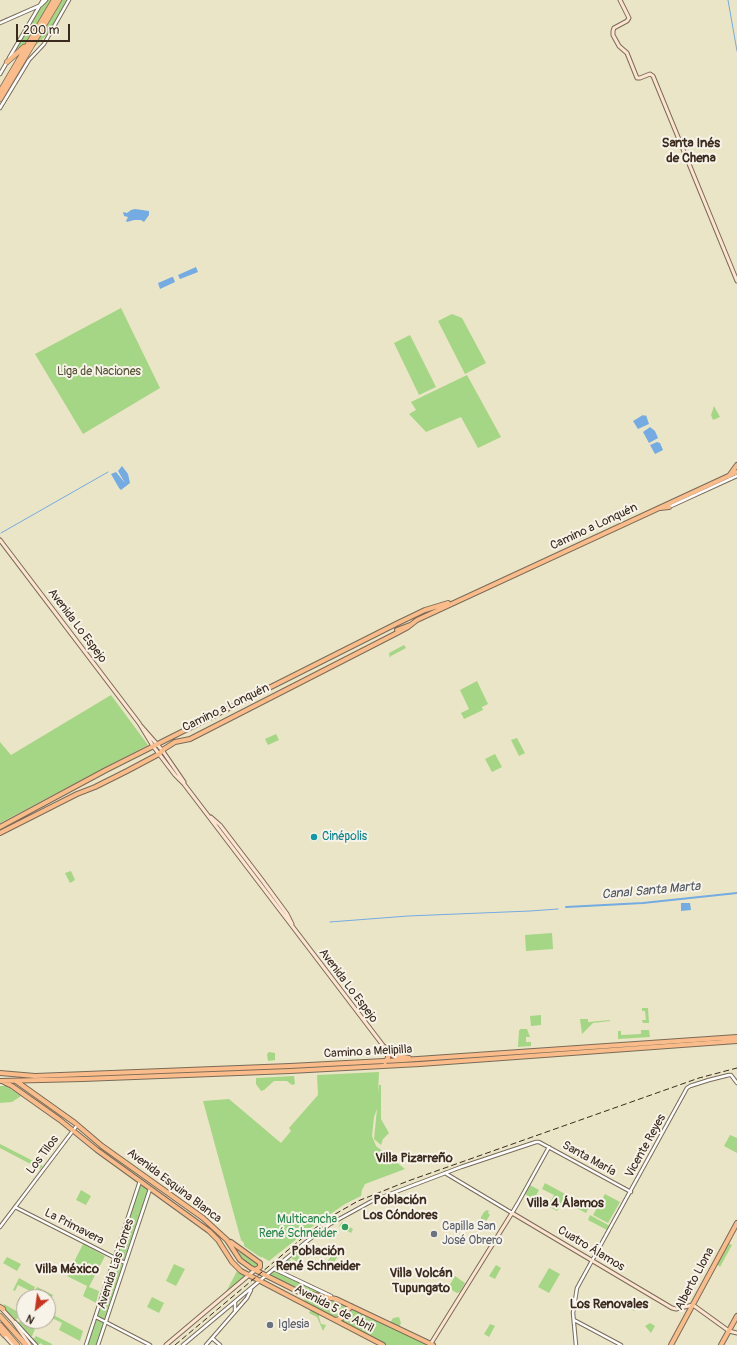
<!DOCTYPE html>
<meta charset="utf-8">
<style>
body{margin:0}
#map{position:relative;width:737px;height:1345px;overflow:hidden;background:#ebe5c7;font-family:Pangolin,sans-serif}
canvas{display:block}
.north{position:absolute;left:16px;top:1289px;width:40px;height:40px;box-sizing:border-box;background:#f7f3e8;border:1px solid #aca397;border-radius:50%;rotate:209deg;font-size:11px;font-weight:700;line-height:16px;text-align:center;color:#3b2a1e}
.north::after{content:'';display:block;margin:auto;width:14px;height:18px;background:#c8321e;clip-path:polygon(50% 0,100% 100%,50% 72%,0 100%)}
.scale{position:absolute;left:16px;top:24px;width:54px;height:18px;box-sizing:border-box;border:2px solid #3b2a1e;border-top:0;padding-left:5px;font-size:12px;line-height:14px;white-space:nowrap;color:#3b2a1e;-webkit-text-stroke:3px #f7f3e8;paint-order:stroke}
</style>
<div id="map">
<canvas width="737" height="1345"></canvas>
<div class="north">N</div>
<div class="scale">200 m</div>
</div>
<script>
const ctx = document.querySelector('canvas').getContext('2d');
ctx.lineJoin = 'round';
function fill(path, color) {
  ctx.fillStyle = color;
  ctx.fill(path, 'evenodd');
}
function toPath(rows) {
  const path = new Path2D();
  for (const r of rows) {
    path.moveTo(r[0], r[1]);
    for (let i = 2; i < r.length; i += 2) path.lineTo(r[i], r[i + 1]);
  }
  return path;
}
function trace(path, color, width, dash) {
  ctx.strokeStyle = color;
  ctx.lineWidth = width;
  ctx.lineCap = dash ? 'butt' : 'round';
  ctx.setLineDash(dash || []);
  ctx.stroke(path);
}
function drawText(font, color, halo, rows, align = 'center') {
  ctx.font = font + ' Pangolin,sans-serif';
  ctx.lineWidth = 4;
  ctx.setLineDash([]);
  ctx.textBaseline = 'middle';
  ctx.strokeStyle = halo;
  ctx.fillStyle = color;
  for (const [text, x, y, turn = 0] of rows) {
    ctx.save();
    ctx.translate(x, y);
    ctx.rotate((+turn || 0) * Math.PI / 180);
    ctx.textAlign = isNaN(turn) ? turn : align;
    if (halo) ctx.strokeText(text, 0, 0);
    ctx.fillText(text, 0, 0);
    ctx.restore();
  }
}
const green = toPath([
 [47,0,52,0,25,44,13,55,41,7],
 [61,0,68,0,47,35,32,49],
 [121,308,160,388,83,434,35,354],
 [452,314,462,318,486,363,465,374,438,321],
 [410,335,436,387,419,395,394,343],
 [467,375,501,437,478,448,461,417,426,432,409,414,416,410,411,402],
 [714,406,720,417,713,420,711,415],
 [404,645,406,648,391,656,390,658,389,653],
 [477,681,488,704,482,707,483,710,464,719,461,713,469,709,460,690],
 [111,695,148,745,0,823,0,742,11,755],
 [276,734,279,740,268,745,265,739],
 [517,738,525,753,519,756,511,740],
 [495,754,502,767,492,772,485,759],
 [71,871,75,880,70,883,65,873],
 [552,933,553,949,526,951,525,935],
 [642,1008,648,1008,649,1023,643,1023,642,1020,646,1020,645,1011,642,1011],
 [541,1015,541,1025,531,1026,530,1016],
 [580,1019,588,1019,588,1022,610,1020,610,1021,593,1023,582,1034],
 [520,1029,527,1029,530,1037,526,1037,526,1042,531,1042,531,1046,518,1047,519,1031],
 [641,1030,649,1030,650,1037,618,1039,618,1031,621,1031,621,1035,641,1034],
 [269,1052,275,1053,275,1060,268,1061,267,1054],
 [379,1072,378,1093,379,1085,381,1085,381,1119,389,1133,383,1139,381,1145,374,1139,377,1109,374,1117,372,1136,376,1146,405,1169,365,1184,362,1190,361,1196,345,1204,313,1226,269,1261,262,1257,260,1257,244,1246,244,1243,241,1240,203,1101,229,1099,281,1143,291,1131,289,1128,318,1095,317,1075],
 [294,1076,295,1084,292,1085,287,1081,274,1081,264,1090,261,1091,256,1084,256,1078],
 [0,1086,6,1086,21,1096,12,1102,0,1103],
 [730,1135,737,1138,737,1153,724,1146],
 [0,1144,43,1166,40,1169,0,1148],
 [141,1183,148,1189,96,1345,87,1345],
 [545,1183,589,1207,586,1213,563,1201,557,1211,548,1206,554,1195,542,1189],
 [530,1185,539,1190,534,1200,525,1194],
 [81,1190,91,1196,86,1205,76,1200],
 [605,1194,620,1202,608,1223,593,1215],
 [487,1210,489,1211,488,1213,490,1215,486,1221,484,1219,483,1221,481,1220,481,1217,484,1212],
 [590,1215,610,1226,607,1230,588,1220],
 [342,1222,353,1229,351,1233,339,1226],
 [728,1243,732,1245,720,1267,717,1264],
 [83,1244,105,1256,89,1287,99,1291,96,1303,83,1296,87,1286,67,1276],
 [301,1249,304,1250,297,1262,291,1258],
 [240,1252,257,1262,258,1266,255,1268,245,1262,239,1255,238,1253],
 [333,1253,338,1256,332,1265,327,1262],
 [7,1257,21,1264,17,1271,3,1263],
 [289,1259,291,1260,284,1272,277,1268],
 [174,1264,185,1269,176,1286,166,1281],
 [496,1265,501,1268,495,1279,489,1276],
 [549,1268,560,1274,549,1293,538,1287],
 [237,1271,246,1276,226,1292],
 [274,1271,275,1271,431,1345,384,1345,305,1302,303,1292,269,1275],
 [455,1276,465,1283,460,1292,457,1293,448,1288],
 [19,1278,35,1287,32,1292,18,1285,15,1291,13,1290],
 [37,1287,53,1295,48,1304,48,1297,32,1297],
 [152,1297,164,1303,159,1313,147,1307],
 [634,1300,643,1305,634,1311,629,1308],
 [4,1304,20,1313,17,1319,15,1320,3,1307],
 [311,1309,319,1314,319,1317,321,1324,326,1325,323,1331,317,1317,309,1313],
 [48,1312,83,1331,80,1341,59,1330,62,1323,48,1316],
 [399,1317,401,1323,399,1328,390,1323,393,1318],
 [20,1321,35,1329,32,1336,30,1336,18,1323],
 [650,1323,655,1326,651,1333,645,1326],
 [490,1324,495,1326,489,1337,484,1334],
 [36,1336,52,1344,52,1345,43,1345,41,1343,38,1345,33,1339]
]);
const water = toPath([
 [135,209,149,211,149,215,144,222,141,220,134,220,127,222,126,221,128,217,124,216,123,212,127,213,131,210],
 [196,267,198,272,180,279,178,275],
 [172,277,173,277,175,282,160,289,158,283],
 [643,415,645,416,646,415,649,424,638,429,633,421],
 [650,427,655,431,658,438,649,443,643,432],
 [657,442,660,443,663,450,655,454,650,445],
 [122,466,128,474,130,483,121,490,119,488,111,474,116,472,125,483,118,471],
 [681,903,690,903,691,910,681,911]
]);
const stream = toPath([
 [728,0,737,51],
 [1,533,108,472],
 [330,922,408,916,530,911,558,909]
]);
const canal = toPath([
 [566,907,643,903,737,893]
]);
const tertiary = toPath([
 [0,23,41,5,46,0],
 [9,58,43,0],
 [0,74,7,62],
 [0,108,29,60,44,44,69,0],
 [669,507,737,476],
 [445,1173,512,1213,518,1203,549,1147],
 [15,1207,125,1263],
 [0,1227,75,1128,77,1125],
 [274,1269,331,1296],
 [235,1311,235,1302],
 [96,1317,150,1345],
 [574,1320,621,1345],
 [15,1322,36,1345],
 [212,1338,220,1345],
 [86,1345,140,1181],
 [98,1345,150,1189],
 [183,1345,306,1242,330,1224,372,1201,461,1167,536,1142,539,1142,631,1192],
 [206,1345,247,1298,251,1290],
 [576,1345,573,1313,577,1288,687,1088,690,1086,709,1080,729,1075,731,1075,737,1083]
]);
const secondary = toPath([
 [620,0,629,18,627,21,614,28,613,31,613,35,619,46,627,53,637,78,640,78,650,74,653,76,737,281],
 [0,540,139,723,153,746,175,775,184,784,385,1048],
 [141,726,162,750,184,782],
 [211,817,220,825,262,880,287,914,292,924],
 [2,1309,13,1321,30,1345],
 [4,1335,13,1345],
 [166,1345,255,1270],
 [430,1345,512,1213,672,1308,676,1309,693,1305,729,1331,737,1333]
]);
const primary = toPath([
 [729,476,737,465],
 [660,508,669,507],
 [397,630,410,625],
 [0,827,106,770,396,624,425,610,448,603],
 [0,833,77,794,95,787,127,771,159,754,164,749,175,742,190,739,395,634,408,627,417,620,737,472],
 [384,1047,395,1055,409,1058],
 [385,1062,388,1058,388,1053,400,1059],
 [0,1073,35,1076,290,1066,403,1060,737,1037],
 [0,1081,83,1079,290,1071,420,1064,737,1041],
 [16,1081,75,1123,102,1146,203,1218,227,1240,240,1260,251,1268,299,1292,336,1299,433,1345],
 [4,1082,12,1086,60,1120,97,1150,209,1231,218,1240,232,1262,241,1271,383,1345],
 [231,1242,260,1263,260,1267,255,1270],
 [336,1320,342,1318,351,1306],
 [0,1330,4,1335],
 [671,1345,737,1223],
 [721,1345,737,1316]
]);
const motorway = toPath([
 [7,62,24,47],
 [0,92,54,0],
 [0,99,59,0],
 [0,1307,3,1309],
 [0,1316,26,1345],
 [0,1325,17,1345]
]);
const rail = toPath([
 [175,1345,306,1235,330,1217,358,1201,408,1181,699,1078,737,1068]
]);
const markers = [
 [314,837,4,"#0f9aa8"],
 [345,1227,4,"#2e9e5b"],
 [434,1234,4,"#6b7280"],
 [270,1325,4,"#6b7280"]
];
const parkNames = [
 ["Liga de Naciones",99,372]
];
const streetNames = [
 ["Camino a Lonquén",594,527,-25],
 ["Avenida Lo Espejo",77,626,53],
 ["Camino a Lonquén",226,708,-26],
 ["Avenida Lo Espejo",348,986,53],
 ["Camino a Melipilla",368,1052,-3],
 ["Vicente Reyes",646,1146,-61],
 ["Los Tilos",43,1155,-53],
 ["Santa María",589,1159,29],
 ["Avenida Esquina Blanca",174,1186,37],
 ["La Primavera",74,1227,27],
 ["Cuatro Álamos",591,1249,31],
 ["Avenida Las Torres",116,1264,-72],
 ["Alberto Llona",695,1279,-62],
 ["Avenida 5 de Abril",334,1309,28]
];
const cultureNames = [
 ["Cinépolis",322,837]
];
const leisureNames = [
 ["Multicancha",337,1220],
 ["René Schneider",337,1234]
];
const worshipNames = [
 ["Capilla San",442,1227],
 ["José Obrero",442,1241],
 ["Iglesia",278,1325]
];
const neighbourhoodNames = [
 ["Santa Inés",691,144],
 ["de Chena",691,159],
 ["Villa Pizarreño",414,1159],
 ["Población",400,1201],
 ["Los Cóndores",400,1216],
 ["Villa 4 Álamos",565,1204],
 ["Población",318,1252],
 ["René Schneider",318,1267],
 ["Villa México",67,1270],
 ["Villa Volcán",421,1274],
 ["Tupungato",421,1289],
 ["Los Renovales",609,1305]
];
const waterNames = [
 ["Canal Santa Marta",651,891,-5]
];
fill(green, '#a5d685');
fill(water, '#73abe2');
trace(stream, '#73abe2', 1);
trace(canal, '#73abe2', 2);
trace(tertiary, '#796b59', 4.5);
trace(secondary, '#796b59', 5);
trace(primary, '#796b59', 6);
trace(motorway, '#796b59', 6);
trace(tertiary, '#fff', 2.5);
trace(secondary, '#fde4d0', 3);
trace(primary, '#f9bc8a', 4);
trace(motorway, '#f9bc8a', 4.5);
trace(rail, '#3b2a1e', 1, [6, 3]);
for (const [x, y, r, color] of markers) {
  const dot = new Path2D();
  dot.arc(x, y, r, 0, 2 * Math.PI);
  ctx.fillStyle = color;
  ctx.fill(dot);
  trace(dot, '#f7f3e8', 1.5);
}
drawText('12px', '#565538', '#f7f3e8', parkNames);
drawText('12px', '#3b2a1e', '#f7f3e8', streetNames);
drawText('12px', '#0d838f', '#f7f3e8', cultureNames, 'left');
drawText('12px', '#27864d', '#f7f3e8', leisureNames, 'right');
drawText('12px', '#5b616d', '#f7f3e8', worshipNames, 'left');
drawText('bold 13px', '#3b2a1e', '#f7f3e8', neighbourhoodNames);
drawText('italic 13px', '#4f5763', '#f7f3e8', waterNames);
</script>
